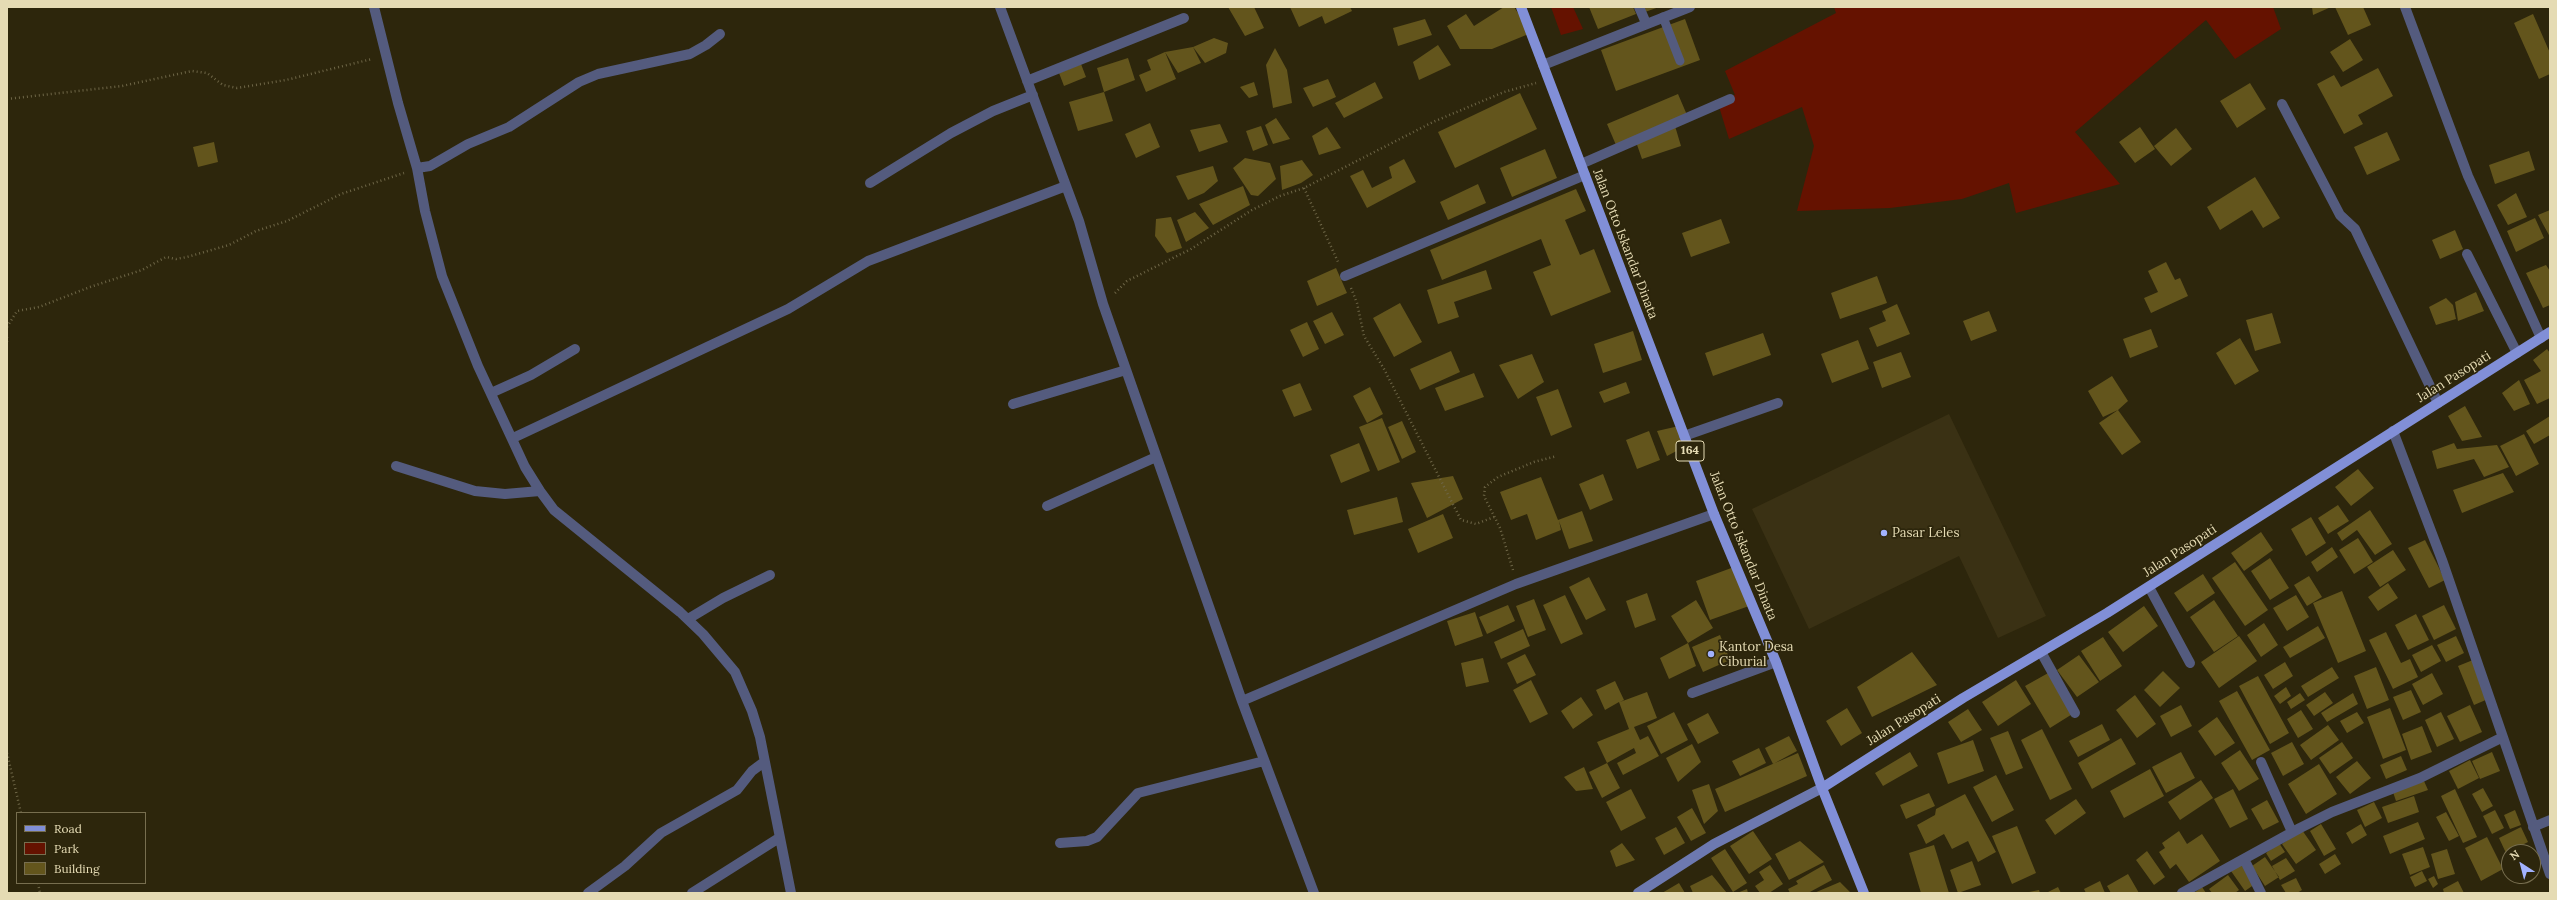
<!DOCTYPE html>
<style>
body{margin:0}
#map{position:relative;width:2557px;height:900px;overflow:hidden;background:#2d260c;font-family:Lora,serif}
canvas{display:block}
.frame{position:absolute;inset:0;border:8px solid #e5dbb4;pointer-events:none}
.legend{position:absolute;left:16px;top:812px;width:130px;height:72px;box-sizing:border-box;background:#2d260c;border:1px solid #776e4f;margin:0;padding:5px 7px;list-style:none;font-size:12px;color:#e5dbb4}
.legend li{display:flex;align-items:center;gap:8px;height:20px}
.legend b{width:20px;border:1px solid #776e4f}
.north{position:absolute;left:2501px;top:844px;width:40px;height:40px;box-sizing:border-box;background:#2d260c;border:1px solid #776e4f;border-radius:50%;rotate:324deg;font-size:11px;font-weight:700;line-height:16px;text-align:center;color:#e5dbb4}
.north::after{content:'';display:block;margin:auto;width:14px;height:18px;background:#a2b2fd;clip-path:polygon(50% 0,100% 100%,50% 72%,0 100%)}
</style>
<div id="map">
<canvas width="2557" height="900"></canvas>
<div class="frame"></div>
<ul class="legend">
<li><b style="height:5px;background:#818fd7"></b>Road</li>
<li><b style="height:11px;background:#651200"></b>Park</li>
<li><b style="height:11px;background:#63551c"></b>Building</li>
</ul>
<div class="north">N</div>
</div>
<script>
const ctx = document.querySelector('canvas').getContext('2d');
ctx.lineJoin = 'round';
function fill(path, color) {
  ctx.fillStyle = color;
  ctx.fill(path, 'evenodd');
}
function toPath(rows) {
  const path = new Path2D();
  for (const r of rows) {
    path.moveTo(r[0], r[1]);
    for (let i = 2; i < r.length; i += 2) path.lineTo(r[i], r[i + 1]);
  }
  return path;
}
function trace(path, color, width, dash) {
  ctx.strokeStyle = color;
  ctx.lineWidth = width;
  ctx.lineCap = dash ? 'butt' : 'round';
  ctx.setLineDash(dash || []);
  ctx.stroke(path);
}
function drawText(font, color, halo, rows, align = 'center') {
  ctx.font = font + ' Lora,serif';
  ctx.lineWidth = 3.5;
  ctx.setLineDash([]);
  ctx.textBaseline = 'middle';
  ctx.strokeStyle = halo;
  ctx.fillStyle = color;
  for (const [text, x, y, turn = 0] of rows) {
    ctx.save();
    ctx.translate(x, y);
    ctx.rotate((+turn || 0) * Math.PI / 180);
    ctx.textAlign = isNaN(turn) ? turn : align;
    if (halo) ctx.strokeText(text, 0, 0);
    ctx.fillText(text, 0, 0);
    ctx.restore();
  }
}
const built = toPath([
 [1949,414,2046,616,1998,638,1959,556,1809,629,1752,509]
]);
const green = toPath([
 [1551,7,1573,7,1583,29,1561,35],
 [1834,7,2273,7,2281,29,2235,59,2206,20,2075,132,2120,184,2016,213,2009,183,1962,199,1890,208,1797,211,1814,146,1802,107,1729,139,1717,100,1735,95,1725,71,1836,13]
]);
const building = toPath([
 [1228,7,1254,7,1264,28,1245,36],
 [1290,7,1350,7,1352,11,1325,24,1322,16,1299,27],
 [1504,7,1514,7,1531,33,1492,49,1460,49,1447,26,1466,14,1474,26],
 [1589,7,1633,7,1636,14,1598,29],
 [1643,7,1659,7,1645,12],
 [2312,7,2331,7,2313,15],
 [2335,7,2363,7,2371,25,2348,35],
 [2533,14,2550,53,2550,74,2539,79,2514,23],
 [1425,19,1432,35,1398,46,1393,28],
 [1685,19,1700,60,1616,91,1601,50],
 [1214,38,1228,43,1226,53,1205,63,1193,47],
 [2350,39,2363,60,2343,72,2330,52],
 [1438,45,1451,65,1419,80,1413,62],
 [1193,47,1201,63,1178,73,1165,52,1176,79,1146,92,1139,75,1151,70,1147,60,1165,52],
 [1275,48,1287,70,1292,103,1273,108,1266,65],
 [1128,58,1135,80,1104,92,1097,68],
 [1081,64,1086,77,1064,86,1059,73],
 [2378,68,2393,96,2358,115,2363,124,2344,134,2317,84,2334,75,2341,87],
 [1328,79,1336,97,1313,107,1303,88],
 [1254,82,1258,95,1249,98,1240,87],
 [1375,82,1383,98,1344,118,1335,103],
 [2250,83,2266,109,2237,128,2220,101],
 [1104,92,1113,121,1078,131,1069,102],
 [1520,93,1537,129,1455,168,1438,132],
 [1678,94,1687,115,1616,145,1607,124],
 [1276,118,1290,139,1273,144,1265,125],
 [1150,123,1160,147,1136,158,1125,134],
 [1220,124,1228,142,1199,152,1190,130],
 [1261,126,1268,145,1253,151,1246,131],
 [1675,126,1681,146,1642,159,1635,139],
 [1327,127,1341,148,1319,155,1312,136],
 [2140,127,2155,149,2135,163,2119,142],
 [2176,128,2192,149,2171,166,2154,146],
 [2387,132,2400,160,2367,175,2354,147],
 [214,142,218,162,198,167,193,147],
 [1545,149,1557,178,1512,197,1500,168],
 [2529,151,2535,170,2495,184,2489,165],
 [1245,158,1270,163,1276,179,1258,196,1251,195,1233,168],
 [1404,159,1416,182,1367,208,1350,176,1363,170,1372,188,1392,178,1389,167],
 [1302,160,1313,175,1301,183,1282,190,1280,166],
 [1213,166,1218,181,1204,193,1188,200,1176,176],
 [2255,177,2280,218,2263,228,2252,210,2220,230,2207,207],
 [1478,184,1486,203,1448,220,1440,202],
 [1243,186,1250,205,1213,225,1199,204],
 [1576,189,1586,211,1565,220,1580,255,1594,249,1611,292,1551,316,1533,272,1551,265,1541,239,1442,280,1430,250],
 [2516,193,2527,217,2508,225,2497,205],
 [2550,210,2550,237,2538,215],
 [1195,212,1209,228,1186,242,1177,220],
 [1171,217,1182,248,1167,253,1155,236,1156,219],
 [2535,218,2544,238,2516,252,2507,231],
 [1721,219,1730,243,1691,257,1682,233],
 [2455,230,2463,249,2440,259,2432,240],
 [2166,262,2175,280,2180,278,2188,296,2151,313,2144,298,2158,292,2148,271],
 [2546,265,2550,271,2550,305,2543,308,2526,273],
 [1336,268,1347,293,1317,306,1307,281],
 [1486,270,1492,289,1454,302,1459,317,1438,324,1427,290],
 [1877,276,1887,303,1840,319,1831,293],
 [2476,292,2484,311,2458,321,2455,302],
 [2446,298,2453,305,2456,319,2436,325,2429,307],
 [1400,303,1422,342,1394,357,1373,318],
 [1897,304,1910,334,1877,347,1869,328,1886,321,1882,311],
 [1989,311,1997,331,1971,341,1963,321],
 [1332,312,1344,335,1325,344,1313,321],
 [2272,313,2281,343,2255,351,2246,320],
 [1307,322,1319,349,1303,357,1290,330],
 [2151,329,2158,347,2130,358,2123,339],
 [1633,331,1642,360,1603,373,1594,344],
 [1763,333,1771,355,1713,376,1705,353],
 [2240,338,2259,371,2235,385,2216,353],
 [1858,340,1869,369,1832,383,1821,354],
 [2547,349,2550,353,2550,398,2537,404,2524,380,2541,371,2533,360],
 [1451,351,1460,372,1420,390,1410,369],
 [1901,352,1911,377,1882,388,1873,362],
 [1532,354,1544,382,1518,399,1499,365],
 [1474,373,1484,397,1445,411,1435,388],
 [2112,376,2128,401,2118,410,2141,442,2122,455,2099,423,2118,410,2103,417,2088,391],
 [2519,380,2530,404,2514,411,2502,393],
 [1626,382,1630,393,1604,403,1599,392],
 [1300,383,1312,410,1294,417,1282,390],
 [1370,387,1383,414,1367,423,1353,396],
 [1558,389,1572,427,1551,436,1536,397],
 [2465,406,2482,437,2462,441,2448,416],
 [2550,416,2550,435,2534,444,2526,431],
 [1382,418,1400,462,1378,471,1359,427],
 [1402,421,1416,452,1402,459,1388,427],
 [1679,426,1688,445,1667,456,1657,431],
 [1649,431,1660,460,1637,469,1626,440],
 [2524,434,2539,464,2516,476,2500,446],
 [1359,443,1370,471,1341,483,1330,455],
 [2454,443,2457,449,2497,445,2509,467,2484,477,2474,459,2437,469,2432,451],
 [2358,469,2374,488,2351,506,2335,487],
 [2503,473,2514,492,2462,513,2453,490],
 [1603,474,1613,500,1590,510,1579,484],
 [1453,476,1463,499,1427,518,1411,483],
 [1541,477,1558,520,1582,511,1593,541,1569,549,1559,521,1561,530,1536,540,1527,514,1511,520,1500,492],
 [1397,497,1403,522,1354,535,1347,510],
 [2338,505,2349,521,2328,534,2318,518],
 [2370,510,2392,544,2375,555,2357,530,2342,541,2337,533],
 [1443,514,1453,538,1418,553,1408,529],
 [2311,517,2326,543,2306,556,2291,529],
 [2261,532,2273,550,2244,571,2231,553],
 [2358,538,2373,562,2354,574,2339,550],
 [2425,540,2445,580,2429,588,2408,548],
 [2332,547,2338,557,2317,572,2311,562],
 [2393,550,2406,570,2380,587,2367,567],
 [2270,558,2289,588,2270,600,2251,571],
 [2235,562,2268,610,2245,626,2212,578],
 [1734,567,1749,606,1710,620,1696,581],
 [2203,574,2215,593,2187,612,2174,593],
 [2309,576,2322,597,2307,606,2294,585],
 [1589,577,1606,610,1586,620,1569,587],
 [2388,583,2398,598,2378,611,2368,597],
 [2342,591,2366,651,2338,663,2313,603],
 [1647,593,1656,620,1635,628,1626,601],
 [1565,595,1583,634,1561,644,1543,605],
 [2296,595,2309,617,2287,631,2273,608],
 [1534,599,1546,630,1528,637,1516,606],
 [1696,600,1713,628,1688,643,1671,616],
 [2214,600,2238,636,2214,652,2190,617],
 [1508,605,1515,621,1487,634,1479,617],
 [2444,605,2456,629,2434,640,2422,616],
 [2144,606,2158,626,2123,652,2108,632],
 [1475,612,1483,636,1455,646,1447,621],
 [2416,614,2429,640,2408,650,2395,625],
 [2264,623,2278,645,2261,657,2247,635],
 [2318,626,2325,638,2290,658,2283,647],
 [1523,629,1530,646,1501,659,1494,642],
 [2386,632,2401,663,2410,659,2418,677,2393,689,2369,640],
 [1720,635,1730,660,1703,672,1692,647],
 [2239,636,2257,661,2219,688,2201,662],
 [2456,636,2464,653,2446,662,2437,645],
 [2103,637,2122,666,2100,681,2081,651],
 [1688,643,1696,666,1669,679,1660,658],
 [2432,645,2441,661,2421,672,2412,655],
 [1912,652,1937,685,1872,717,1857,687],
 [1525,654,1536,675,1517,684,1507,663],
 [2079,655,2099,682,2077,697,2057,670],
 [1483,658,1489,682,1466,687,1461,663],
 [2473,660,2488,699,2474,705,2458,666],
 [2285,662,2293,676,2273,689,2264,675],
 [2332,667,2339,678,2308,697,2301,686],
 [2376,667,2389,700,2367,709,2354,676],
 [2163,671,2180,688,2160,707,2144,690],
 [2050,672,2074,713,2050,728,2025,686],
 [2432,673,2443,694,2423,705,2412,684],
 [2258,676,2289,733,2270,744,2239,686],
 [1531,680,1548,714,1530,723,1513,690],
 [2016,680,2031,704,1998,726,1982,702],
 [1615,681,1624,700,1620,702,1647,692,1657,718,1634,727,1640,740,1648,736,1659,756,1623,775,1617,763,1636,753,1634,748,1607,763,1620,788,1602,798,1589,772,1607,763,1597,742,1629,729,1619,702,1605,710,1596,690],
 [2286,687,2291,696,2280,704,2274,696],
 [2411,690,2421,712,2403,720,2393,697],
 [2237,691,2270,750,2252,760,2219,701],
 [2325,692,2333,703,2314,716,2306,705],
 [2300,693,2305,700,2291,709,2287,702],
 [2353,693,2358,704,2327,722,2321,713],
 [2135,695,2156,724,2137,738,2116,710],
 [1581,697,1593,715,1573,729,1561,711],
 [2181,705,2192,726,2171,737,2160,716],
 [2470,705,2482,732,2460,742,2447,716],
 [1847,708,1862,733,1841,746,1826,721],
 [2390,708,2406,750,2383,759,2367,717],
 [1968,709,1982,730,1961,742,1948,722],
 [2301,710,2313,729,2298,738,2287,719],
 [1674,712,1688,740,1661,754,1647,726],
 [2357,712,2364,723,2347,733,2340,721],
 [2441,712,2454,739,2437,747,2425,720],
 [1708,713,1719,733,1698,744,1687,724],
 [2217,717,2235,743,2215,756,2198,731],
 [2102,724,2110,740,2078,757,2069,741],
 [2328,725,2339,740,2311,760,2300,745],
 [2422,726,2432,752,2411,760,2402,734],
 [2042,729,2072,789,2050,800,2021,740],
 [2008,731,2023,768,2006,775,1990,738],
 [1789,736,1797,751,1773,764,1765,748],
 [2121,738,2136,764,2092,789,2078,763],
 [1973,740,1984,771,1948,784,1937,753],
 [2292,742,2304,764,2283,776,2271,753],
 [2342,742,2353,758,2330,774,2319,758],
 [1692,744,1701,762,1678,782,1666,758],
 [1759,748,1766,763,1740,776,1732,761],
 [2240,750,2259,779,2239,791,2221,763],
 [1910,752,1918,766,1883,786,1875,773],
 [2181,752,2195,778,2166,793,2152,767],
 [2492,752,2500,771,2480,779,2472,761],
 [1798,753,1807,776,1725,812,1715,789],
 [2401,756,2407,770,2386,779,2380,765],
 [2470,760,2479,778,2458,789,2449,771],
 [2357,761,2371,778,2350,794,2336,777],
 [2319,764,2337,794,2306,814,2288,784],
 [1584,767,1593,789,1576,791,1564,777],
 [2150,769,2164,796,2124,818,2110,791],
 [1996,775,2014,810,1992,822,1973,787],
 [2201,780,2213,798,2180,820,2168,802],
 [2424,781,2428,790,2396,801,2393,792],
 [1709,784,1718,811,1704,824,1692,790],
 [2483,788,2493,806,2482,812,2472,794],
 [1631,789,1646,818,1621,831,1606,802],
 [2233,789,2248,819,2230,828,2214,799],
 [2455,789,2477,837,2463,843,2441,796],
 [1929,793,1935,806,1906,819,1900,805],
 [1965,794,1996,852,1978,862,1968,841,1952,849,1944,834,1926,844,1917,825,1935,815,1936,809],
 [2414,796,2419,812,2388,823,2382,807],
 [2076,799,2086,813,2055,835,2045,820],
 [2267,800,2279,822,2263,830,2251,809],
 [2374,802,2382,818,2365,827,2357,810],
 [1692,808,1706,833,1691,841,1677,817],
 [2495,810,2504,828,2492,834,2483,816],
 [2515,810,2521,825,2510,829,2504,815],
 [2446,812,2459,836,2449,841,2436,817],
 [2418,822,2425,839,2390,854,2383,836],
 [2321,824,2336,849,2324,856,2310,831],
 [2361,824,2367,835,2352,844,2346,833],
 [2017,826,2036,873,2012,884,1992,836],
 [1676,827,1685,843,1664,855,1655,838],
 [2521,827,2528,842,2506,853,2499,838],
 [2302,830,2316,850,2296,864,2282,844],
 [1753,831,1772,859,1749,874,1730,846],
 [2179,831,2187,844,2202,834,2220,861,2189,882,2176,864,2170,869,2159,852,2165,848,2162,843],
 [2487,837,2503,869,2481,881,2465,848],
 [1800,841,1824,862,1789,880,1775,854],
 [1622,843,1635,860,1616,867,1610,851],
 [2279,843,2285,852,2271,861,2266,853],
 [1934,845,1949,893,1921,893,1909,853],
 [2423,847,2430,867,2410,875,2402,854],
 [1725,849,1747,883,1733,892,1711,858],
 [2447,849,2455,874,2438,879,2431,854],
 [2147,851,2165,877,2154,885,2136,860],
 [2335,854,2341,864,2325,874,2319,864],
 [2265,857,2279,877,2265,886,2252,866],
 [2286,858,2295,871,2280,880,2272,866],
 [1972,861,1981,885,1958,893,1950,870],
 [2241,864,2255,884,2245,891,2231,871],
 [1770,865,1783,884,1769,893,1760,893,1755,886,1764,880,1759,872],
 [1824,865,1832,880,1808,893,1790,893,1788,889,1798,884,1796,881],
 [2422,871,2427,881,2415,887,2410,877],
 [2128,874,2139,893,2111,893,2107,886],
 [1712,875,1727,893,1693,893,1690,886],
 [2228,875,2239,890,2235,893,2212,893,2209,889],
 [2434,876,2438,884,2433,888,2428,879],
 [2296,878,2302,890,2297,893,2286,893,2281,885],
 [2100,881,2105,893,2086,893,2084,889],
 [2458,881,2464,893,2444,893,2443,889],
 [1840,882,1851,893,1814,893],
 [1679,883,1685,893,1662,893],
 [2058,887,2061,893,2046,893],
 [2202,887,2206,893,2194,893],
 [1747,889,1748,893,1737,893],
 [2039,890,2040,893,2029,893,2029,892]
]);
const path = toPath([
 [7,99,122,86,192,71,207,73,223,85,237,88,286,80,372,59],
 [1304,188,1339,264],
 [1351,288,1357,303,1364,336,1384,369,1461,520,1476,524,1494,517],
 [1115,293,1127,281,1191,249,1252,210,1280,196,1304,188,1433,122,1504,92,1536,83],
 [7,327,17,311,39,307,90,287,142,270,166,257,176,259,187,257,229,245,256,231,287,221,341,194,404,173],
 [7,337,7,343],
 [1513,570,1500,528,1484,496,1485,487,1498,477,1534,462,1557,456],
 [7,753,21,813],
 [38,883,40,893]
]);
const lane = toPath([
 [1663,17,1680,61]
]);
const street = toPath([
 [374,7,398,103,417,168,425,211,442,276,478,366,525,467,540,491,554,510,680,612,703,634,735,672,752,711,760,737,791,893],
 [1000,7,1079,221,1103,304,1242,701,1314,893],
 [1639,7,1646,23],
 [2405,7,2468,176,2541,338],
 [1543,65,1690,7],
 [1027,81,1184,18],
 [2282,104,2340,215,2355,229,2438,403],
 [1581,164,1730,99],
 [417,168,430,166,468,144,509,127,579,82,598,74,690,54,706,45,720,34],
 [870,183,951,133,993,111,1033,95],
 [2467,254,2517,353],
 [1345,276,1585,175],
 [491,393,531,375,575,349],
 [1013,404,1126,370],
 [2393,431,2442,560,2550,874],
 [1684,436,1778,403],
 [513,438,788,309,868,261,1066,186],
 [396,466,475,491,505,494,540,491],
 [1047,506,1156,457],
 [2149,587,2190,663],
 [688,619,723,598,770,575],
 [2041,652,2075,713],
 [1692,693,1776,662],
 [1242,701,1516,584,1714,514],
 [2261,762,2292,832],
 [2533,827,2550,820],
 [1060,843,1087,841,1097,837,1138,793,1264,761],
 [2244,859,2261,893],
 [588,893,625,866,661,833,737,790,752,771,764,762],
 [692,893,779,838],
 [2182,893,2300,828,2332,812,2420,778,2503,737]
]);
const secondary = toPath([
 [1638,893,1714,844,1822,788]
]);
const primary = toPath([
 [1521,7,1714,514,1776,662,1822,788,1864,893],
 [1822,788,1963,698,2107,613,2550,332]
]);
const markers = [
 [1884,533,4,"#a2b2fd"],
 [1711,654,4,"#a2b2fd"]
];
const shields = [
 [1690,451,28]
];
const shieldNames = [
 ["164",1690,451]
];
const streetNames = [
 ["Jalan Otto Iskandar Dinata",1625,244,69],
 ["Jalan Pasopati",2454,377,-32],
 ["Jalan Otto Iskandar Dinata",1743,546,68],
 ["Jalan Pasopati",2180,551,-33],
 ["Jalan Pasopati",1904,720,-32]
];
const poiNames = [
 ["Pasar Leles",1892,533],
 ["Kantor Desa",1719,647],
 ["Ciburial",1719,662]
];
fill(built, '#3a3114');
fill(green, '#651200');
fill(building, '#63551c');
trace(path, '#6e6647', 2.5, [1, 3]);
trace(lane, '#545b7e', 9);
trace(street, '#545b7e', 10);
trace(secondary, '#6d79b0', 10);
trace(primary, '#818fd7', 10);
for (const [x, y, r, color] of markers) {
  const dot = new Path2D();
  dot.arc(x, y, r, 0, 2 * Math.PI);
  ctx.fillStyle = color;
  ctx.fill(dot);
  trace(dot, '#2d260c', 1.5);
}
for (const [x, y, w] of shields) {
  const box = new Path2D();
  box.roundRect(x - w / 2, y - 10, w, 20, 3);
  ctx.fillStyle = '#2d260c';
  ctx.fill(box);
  trace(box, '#e5dbb4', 1);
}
drawText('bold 12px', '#e5dbb4', null, shieldNames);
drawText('13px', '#e5dbb4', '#2d260c', streetNames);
drawText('13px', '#e5dbb4', '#2d260c', poiNames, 'left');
</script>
